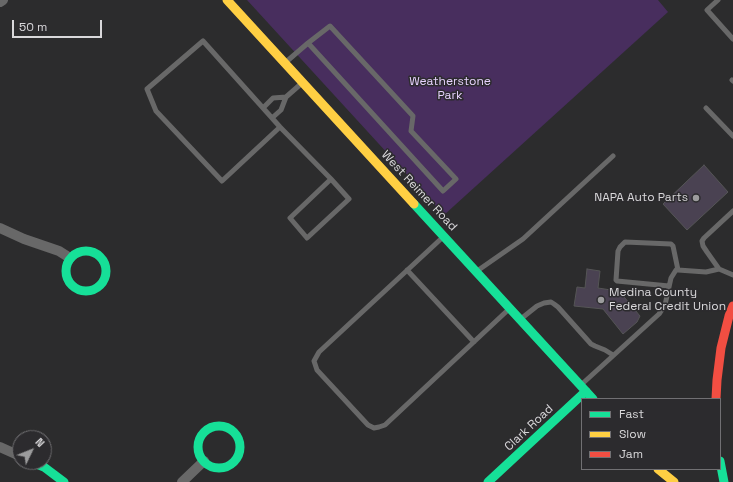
<!DOCTYPE html>
<style>
body{margin:0}
#map{position:relative;width:733px;height:482px;overflow:hidden;background:#2c2c2d;font-family:"Space Grotesk",sans-serif}
canvas{display:block}
.legend{position:absolute;left:581px;top:398px;width:140px;height:72px;box-sizing:border-box;background:#2c2b2e;border:1px solid #717073;margin:0;padding:5px 7px;list-style:none;font-size:12px;color:#d9d8da}
.legend li{display:flex;align-items:center;gap:8px;height:20px}
.legend b{width:20px;border:1px solid #717073}
.north{position:absolute;left:12px;top:430px;width:40px;height:40px;box-sizing:border-box;background:#2c2b2e;border:1px solid #717073;border-radius:50%;rotate:47deg;font-size:11px;font-weight:700;line-height:16px;text-align:center;color:#d9d8da}
.north::after{content:'';display:block;margin:auto;width:14px;height:18px;background:#9c9c9d;clip-path:polygon(50% 0,100% 100%,50% 72%,0 100%)}
.scale{position:absolute;left:12px;top:20px;width:90px;height:18px;box-sizing:border-box;border:2px solid #d9d8da;border-top:0;padding-left:5px;font-size:12px;line-height:14px;white-space:nowrap;color:#d9d8da;-webkit-text-stroke:3px #2c2b2e;paint-order:stroke}
</style>
<div id="map">
<canvas width="733" height="482"></canvas>
<ul class="legend">
<li><b style="height:5px;background:#16e098"></b>Fast</li>
<li><b style="height:5px;background:#ffcf43"></b>Slow</li>
<li><b style="height:5px;background:#f24e42"></b>Jam</li>
</ul>
<div class="north">N</div>
<div class="scale">50 m</div>
</div>
<script>
const ctx = document.querySelector('canvas').getContext('2d');
ctx.lineJoin = 'round';
function fill(path, color) {
  ctx.fillStyle = color;
  ctx.fill(path, 'evenodd');
}
function toPath(rows) {
  const path = new Path2D();
  for (const r of rows) {
    if (r.length === 3) {
      path.moveTo(r[0] + r[2], r[1]);
      path.arc(r[0], r[1], r[2], 0, 2 * Math.PI);
      continue;
    }
    path.moveTo(r[0], r[1]);
    for (let i = 2; i < r.length; i += 2) path.lineTo(r[i], r[i + 1]);
  }
  return path;
}
function trace(path, color, width, dash) {
  ctx.strokeStyle = color;
  ctx.lineWidth = width;
  ctx.lineCap = dash ? 'butt' : 'round';
  ctx.setLineDash(dash || []);
  ctx.stroke(path);
}
function drawText(font, color, halo, rows, align = 'center') {
  ctx.font = font + ' "Space Grotesk",sans-serif';
  ctx.lineWidth = 3;
  ctx.setLineDash([]);
  ctx.textBaseline = 'middle';
  ctx.strokeStyle = halo;
  ctx.fillStyle = color;
  for (const [text, x, y, turn = 0] of rows) {
    ctx.save();
    ctx.translate(x, y);
    ctx.rotate((+turn || 0) * Math.PI / 180);
    ctx.textAlign = isNaN(turn) ? turn : align;
    if (halo) ctx.strokeText(text, 0, 0);
    ctx.fillText(text, 0, 0);
    ctx.restore();
  }
}
const green = toPath([
 [247,0,658,0,668,12,444,215]
]);
const building = toPath([
 [704,165,728,192,687,230,663,204,704,165],
 [587,269,600,271,598,288,611,290,616,295,620,292,640,316,637,322,623,334,603,309,574,306,577,287,585,288,587,269]
]);
const lane = toPath([
 [718,0,707,10,733,39],
 [286,62,308,43,330,26,413,116,411,131,456,179,443,191,308,43],
 [732,80,733,81],
 [263,108,273,98,286,97],
 [706,108,733,136],
 [272,118,281,110,286,97,302,83],
 [280,127,222,181,156,111,147,89,203,41,272,118,280,127,331,179,349,199,307,238,290,218,331,179],
 [443,237,319,352,314,361,317,370,368,425,374,428,379,427,385,425,509,309],
 [719,269,707,252,703,246,702,241,704,238,733,211],
 [407,270,474,342],
 [477,271,523,239,613,156],
 [669,286,617,281,616,280,618,251,620,247,625,242,671,244,673,246,678,270],
 [522,318,537,306,544,303,551,302,554,304,558,307,591,344,595,346,605,350,613,355],
 [582,384,659,314,665,305,671,278,676,270,678,270,706,272,719,269,733,275]
]);
const street = toPath([
 [0,2,3,0],
 [0,228,24,239,59,251,70,258],
 [0,447,20,456],
 [182,482,204,461]
]);
const fast = toPath([
 [414,204,593,399],
 [86,271,20],
 [219,447,21],
 [720,461,724,482],
 [32,462,44,467,64,482],
 [488,482,586,391]
]);
const slow = toPath([
 [227,0,414,204],
 [658,469,674,482]
]);
const jam = toPath([
 [716,399,717,380,721,348,729,316,733,306]
]);
const markers = [
 [696,198,4,"#9c9c9d"],
 [601,300,4,"#9c9c9d"]
];
const parkNames = [
 ["Weatherstone",450,82],
 ["Park",450,96]
];
const streetNames = [
 ["West Reimer Road",419,191,47],
 ["Clark Road",529,428,-43]
];
const poiNames = [
 ["NAPA Auto Parts",688,198],
 ["Medina County",609,293,"left"],
 ["Federal Credit Union",609,307,"left"]
];
fill(green, '#482e5e');
fill(building, '#4a4252');
trace(building, '#555556', 1);
trace(lane, '#686868', 5);
trace(street, '#686868', 10);
trace(fast, '#16e098', 9);
trace(slow, '#ffcf43', 9);
trace(jam, '#f24e42', 9);
for (const [x, y, r, color] of markers) {
  const dot = new Path2D();
  dot.arc(x, y, r, 0, 2 * Math.PI);
  ctx.fillStyle = color;
  ctx.fill(dot);
  trace(dot, '#2c2b2e', 1.5);
}
drawText('12px', '#e6d1fd', '#2c2b2e', parkNames);
drawText('12px', '#d9d8da', '#2c2b2e', streetNames);
drawText('12px', '#d9d8da', '#2c2b2e', poiNames, 'right');
</script>
